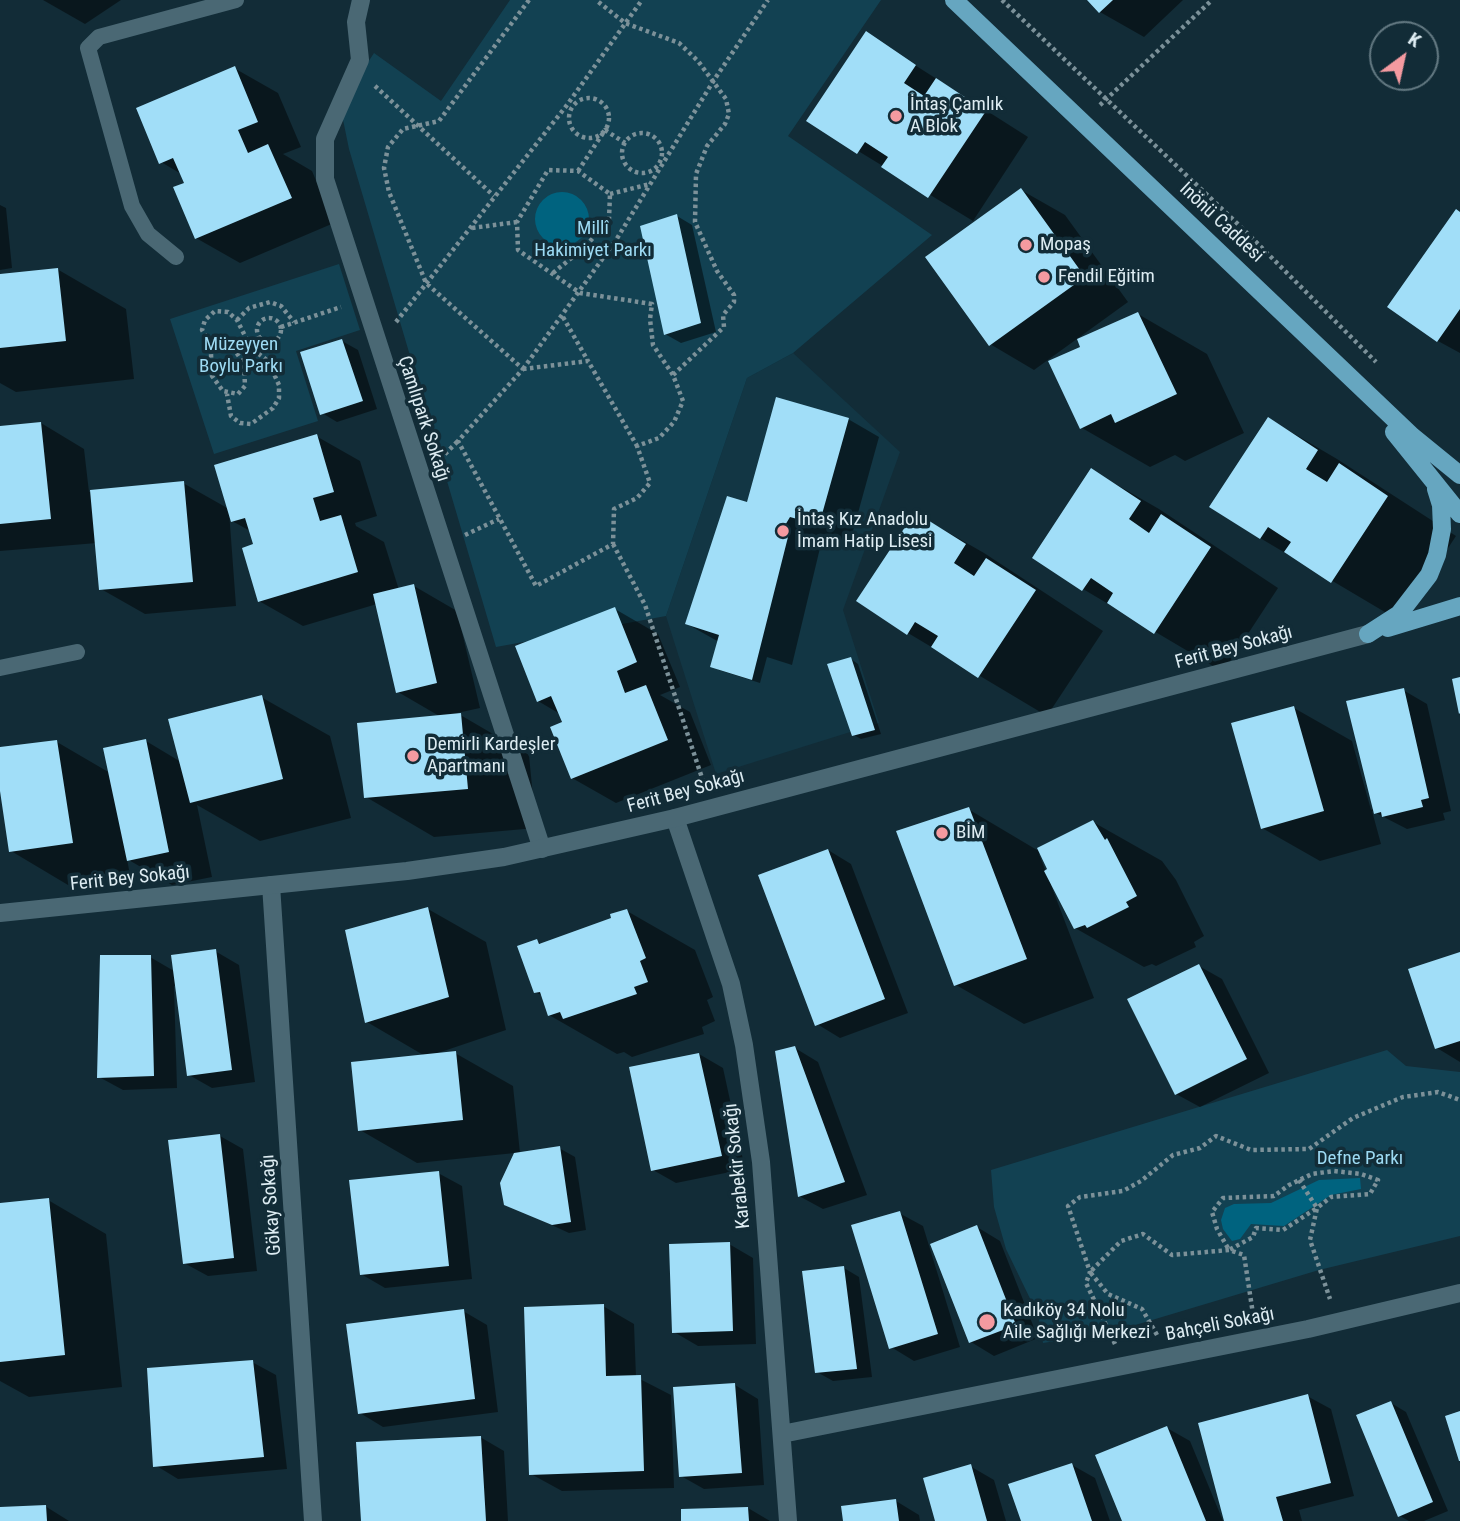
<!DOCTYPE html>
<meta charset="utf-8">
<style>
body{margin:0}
#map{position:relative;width:1460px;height:1521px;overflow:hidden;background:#122c37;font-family:"Roboto Condensed",sans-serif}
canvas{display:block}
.north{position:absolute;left:1369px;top:21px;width:70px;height:70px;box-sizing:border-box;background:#122c37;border:2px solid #637982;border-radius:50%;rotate:33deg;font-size:19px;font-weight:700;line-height:28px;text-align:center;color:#ddecf2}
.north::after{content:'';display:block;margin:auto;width:24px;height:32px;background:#f49aa0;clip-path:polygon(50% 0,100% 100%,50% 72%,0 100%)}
</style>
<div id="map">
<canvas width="1460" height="1521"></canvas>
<div class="north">K</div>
</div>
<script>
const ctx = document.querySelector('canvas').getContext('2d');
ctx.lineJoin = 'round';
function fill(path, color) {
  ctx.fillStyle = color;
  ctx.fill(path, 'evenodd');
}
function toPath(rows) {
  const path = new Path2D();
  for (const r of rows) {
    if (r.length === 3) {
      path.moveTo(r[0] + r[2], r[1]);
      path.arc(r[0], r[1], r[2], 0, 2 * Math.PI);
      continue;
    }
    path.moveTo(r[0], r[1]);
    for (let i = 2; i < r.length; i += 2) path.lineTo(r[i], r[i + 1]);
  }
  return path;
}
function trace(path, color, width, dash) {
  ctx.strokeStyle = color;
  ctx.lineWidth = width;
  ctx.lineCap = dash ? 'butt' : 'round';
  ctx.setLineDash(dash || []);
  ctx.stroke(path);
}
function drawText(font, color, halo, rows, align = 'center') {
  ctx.font = font + ' "Roboto Condensed",sans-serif';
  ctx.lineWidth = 7;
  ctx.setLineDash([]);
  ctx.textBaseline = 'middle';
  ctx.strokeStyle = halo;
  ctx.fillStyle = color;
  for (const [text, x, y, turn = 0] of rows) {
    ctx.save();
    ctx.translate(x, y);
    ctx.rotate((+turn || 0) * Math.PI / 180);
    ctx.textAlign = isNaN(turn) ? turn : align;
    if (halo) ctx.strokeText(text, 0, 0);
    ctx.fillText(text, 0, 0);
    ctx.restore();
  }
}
const built = toPath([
 [793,353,900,452,843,610,879,723,716,774,666,616,747,378]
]);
const green = toPath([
 [510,0,881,0,788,136,932,235,793,353,747,378,666,616,496,647,349,149,340,105,374,53,441,101],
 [339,264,360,330,296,351,318,421,214,454,170,319],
 [1387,1050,1406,1066,1460,1072,1460,1236,1319,1270,1112,1332,1043,1343,1038,1315,1006,1249,994,1207,991,1170]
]);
const water = toPath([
 [562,219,27],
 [1360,1178,1361,1189,1331,1195,1284,1226,1251,1224,1240,1239,1232,1241,1223,1229,1221,1220,1225,1208,1234,1204,1271,1203,1319,1180]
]);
const shadow = toPath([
 [43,0,121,0,85,24],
 [1089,0,1183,0,1144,37,1100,12],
 [866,34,1028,137,973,221,809,121],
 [234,68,278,93,301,147,283,154,312,171,334,223,240,263,196,238,183,175,161,162],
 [1021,190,1065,215,1128,302,1034,370,990,344],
 [0,205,6,208,12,268,0,270],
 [1460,213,1460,353,1438,341],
 [677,216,692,225,716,332,681,343,665,334],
 [57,269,126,309,134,379,16,392,0,383,0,275],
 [1138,314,1207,354,1244,433,1185,461,1175,455,1150,467,1082,428,1083,348],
 [342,341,358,350,377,409,337,422,322,413],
 [848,419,879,437,850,542,822,534,814,545,820,548,792,665,767,657,760,683,719,670,712,666,719,642,687,624,748,504],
 [1269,419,1337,459,1456,536,1400,621,1260,538],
 [41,423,84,449,89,492,183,483,229,509,316,436,360,461,377,516,355,523,356,526,384,542,399,590,414,586,457,611,480,708,457,713,529,755,536,828,434,837,366,797,441,717,398,692,377,604,303,626,259,601,256,546,252,532,232,521,229,511,236,606,145,614,101,589,97,543,0,551,0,428],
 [1091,470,1159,509,1278,588,1223,672,1083,589],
 [916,514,984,553,1103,631,1047,716,908,633],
 [615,609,658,634,680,687,660,695,690,712,711,765,616,803,572,778,560,714,538,701],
 [851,659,858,664,881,734,861,739,854,735],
 [1403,690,1427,704,1451,811,1443,813,1445,820,1407,829,1372,811,1381,844,1320,861,1262,828,1294,708,1352,741,1371,810,1374,809],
 [261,697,330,736,351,818,260,841,197,805,212,877,172,885,127,859,130,875,68,885,11,851,0,778,0,749,57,742,110,773,146,741,181,762],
 [968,809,1037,850,1093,822,1162,861,1176,880,1204,936,1194,942,1196,947,1156,966,1152,964,1144,967,1075,928,1053,884,1051,885,1094,998,1024,1024,956,985],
 [1041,853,1050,870,1046,872,1039,854],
 [828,850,851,864,908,1013,840,1038,817,1024],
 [428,909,486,942,506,1030,432,1055,455,1053,513,1086,520,1153,559,1148,575,1157,586,1230,569,1233,506,1204,515,1153,417,1163,360,1130,425,1056,367,1022],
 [627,911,695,950,713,997,707,1000,715,1021,702,1027,704,1034,632,1057,624,1052,617,1054,549,1015,543,996,535,992,537,941,543,945,613,919],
 [215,951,239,965,255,1082,212,1088,189,1075,176,985,174,986,177,1088,123,1090,99,1077,150,957,174,971],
 [1460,954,1460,1062,1437,1048],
 [1199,966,1222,979,1269,1073,1200,1107,1176,1094],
 [795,1048,818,1062,867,1195,823,1209,799,1196],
 [699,1054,723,1068,745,1169,676,1183,653,1170],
 [220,1136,243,1149,257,1271,208,1276,184,1263],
 [438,1173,462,1186,472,1279,385,1288,361,1274],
 [48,1200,106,1234,122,1387,29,1397,0,1381,0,1204],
 [899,1213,923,1226,960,1347,914,1361,891,1347],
 [977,1227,1000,1241,1038,1338,994,1356,971,1342],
 [729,1244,753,1258,756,1344,698,1346,674,1332],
 [844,1268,859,1277,872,1377,833,1381,817,1372],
 [603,1306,634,1324,636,1377,671,1395,674,1488,562,1491,531,1474],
 [463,1311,487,1325,498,1412,383,1427,360,1413],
 [252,1362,276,1375,287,1469,178,1479,155,1465],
 [735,1385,758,1399,764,1485,704,1489,681,1476],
 [1307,1396,1331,1409,1354,1496,1299,1510,1302,1521,1226,1521],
 [1391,1403,1406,1412,1448,1511,1424,1521,1409,1521,1400,1516],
 [1167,1428,1190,1441,1223,1521,1124,1521],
 [480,1437,504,1451,508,1521,362,1521],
 [1072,1465,1095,1478,1110,1521,1022,1521],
 [970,1466,994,1480,1006,1521,937,1521],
 [896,1501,919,1515,920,1521,844,1521],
 [45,1506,69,1521,0,1521,0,1514],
 [748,1508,770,1521,683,1521]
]);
const building = toPath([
 [1087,0,1113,0,1099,13],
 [866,31,916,65,904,83,924,96,936,78,986,111,928,198,881,167,888,157,865,142,857,154,806,121],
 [235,66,258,122,238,130,248,153,268,144,292,198,195,239,173,187,184,183,173,158,159,164,136,108],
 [1021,188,1085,277,989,346,925,257],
 [1456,209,1460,212,1460,309,1437,342,1387,307],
 [677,214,701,323,664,335,640,226],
 [58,268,66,341,0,348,0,274],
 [1138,312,1177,394,1115,423,1111,414,1080,429,1048,361,1080,347,1077,339],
 [342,339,363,401,320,415,300,352],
 [776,397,849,418,819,525,790,517,784,527,790,529,752,680,710,667,719,635,685,624,727,496,747,502],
 [1268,417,1318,450,1306,469,1327,482,1339,463,1388,496,1331,583,1284,552,1291,542,1268,527,1260,539,1209,507],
 [41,422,51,519,0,524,0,426],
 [317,434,334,492,313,498,320,521,341,515,358,572,258,602,242,548,253,544,245,518,231,522,214,465],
 [1091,468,1141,501,1129,519,1149,533,1161,514,1211,547,1154,634,1107,603,1113,593,1091,578,1082,591,1032,558],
 [184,481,193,582,99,590,90,490],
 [915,512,966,544,954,563,974,576,986,558,1036,590,978,678,931,647,938,636,915,622,907,635,856,601],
 [414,584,437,683,396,693,373,594],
 [615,607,637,662,617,671,625,693,646,685,668,740,571,779,550,727,562,722,551,696,537,702,515,646],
 [851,657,875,730,852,736,827,664],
 [1460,677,1460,713,1459,714,1452,679],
 [1404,688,1429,798,1421,800,1423,807,1382,817,1381,812,1374,814,1346,701],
 [262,695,283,779,190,803,168,719],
 [1294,706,1324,811,1261,829,1231,723],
 [461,713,468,789,364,798,357,723],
 [146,739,169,852,127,861,103,748],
 [57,740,73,843,9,852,0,791,0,747],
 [969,807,1027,959,954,986,896,831],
 [1093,820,1105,840,1107,838,1137,896,1126,902,1129,907,1087,928,1085,925,1074,929,1044,871,1047,869,1037,848],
 [828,849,885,999,815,1026,758,875],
 [428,907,449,997,365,1023,345,930],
 [627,909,646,958,640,961,648,982,634,987,637,994,563,1019,560,1012,548,1016,540,992,534,993,517,946,537,939,539,944,611,918,610,914],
 [216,949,232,1070,187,1076,171,955],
 [1460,952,1460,1041,1435,1049,1408,969],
 [100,955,151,955,154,1076,97,1078],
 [1199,964,1247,1059,1175,1095,1127,999],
 [795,1046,845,1182,798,1197,775,1051],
 [456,1051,463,1120,358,1131,351,1062],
 [699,1053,722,1156,651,1171,629,1067],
 [220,1134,234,1258,183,1264,168,1140],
 [560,1146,571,1222,552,1225,504,1205,500,1183,514,1153],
 [439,1171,449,1266,360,1275,349,1180],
 [49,1198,65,1355,0,1362,0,1203],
 [900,1211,938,1334,889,1349,851,1225],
 [977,1225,1016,1325,969,1343,930,1244],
 [730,1242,733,1331,672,1333,669,1244],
 [844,1266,857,1369,815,1373,802,1271],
 [604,1304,606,1376,641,1375,644,1471,529,1475,524,1307],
 [464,1309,475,1399,358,1414,346,1324],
 [253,1360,264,1457,153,1467,147,1368],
 [735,1383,742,1473,679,1477,673,1387],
 [1308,1394,1331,1483,1276,1497,1283,1521,1224,1521,1198,1423],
 [1391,1401,1433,1502,1398,1517,1356,1415],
 [1460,1411,1460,1461,1459,1461,1445,1416],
 [1167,1426,1206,1521,1122,1521,1095,1455],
 [481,1436,486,1521,361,1521,356,1442],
 [1072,1463,1092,1521,1021,1521,1008,1484],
 [971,1464,987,1521,935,1521,923,1478],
 [896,1499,899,1521,843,1521,841,1506],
 [46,1505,47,1521,0,1521,0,1507],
 [748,1507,749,1521,681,1521,681,1509]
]);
const path = toPath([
 [529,0,439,121,403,129,388,147,384,168,389,192,426,283,523,369,458,441,536,586,613,544,614,509,637,498,650,483,637,446,659,438,674,422,683,401,673,375,724,327,723,315,734,302,734,295,717,271,695,222,696,174,707,146,725,124,729,114,726,99,698,61,679,43,625,23,596,0],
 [1002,0,1243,229,1376,362],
 [375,86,494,196],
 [589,118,20],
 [1100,105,1212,0],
 [642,153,20],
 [578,171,605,130,625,143],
 [610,194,650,184],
 [472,228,517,222],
 [553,273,586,246,609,219,610,194,578,171,548,170,517,222,518,250,580,293,652,304,650,319,653,345,673,375],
 [563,317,588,361],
 [269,330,12],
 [237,320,249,308,270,302,281,306,294,322],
 [396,322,567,105,642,0],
 [281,327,341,307],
 [219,345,226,345,234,349,244,364,245,386,238,394,223,391,212,376,211,354,219,345],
 [214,349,202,330,205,320,215,311,228,312,237,320,251,348,268,361,279,385,279,398,273,408,251,424,240,423,231,416,227,394],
 [523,369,616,240,714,80,768,0],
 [523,369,588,361,637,446],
 [440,459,458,441],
 [465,535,499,519],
 [613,544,645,605,704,784],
 [1299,1180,1317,1208,1283,1230,1256,1228,1253,1237,1229,1250,1217,1229,1212,1212,1223,1198,1274,1196,1289,1185,1312,1174,1334,1171,1361,1174,1378,1180,1370,1194,1331,1197,1317,1208,1310,1240,1330,1299],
 [1157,1335,1142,1309,1108,1294,1090,1272,1121,1241,1143,1234,1172,1255,1229,1250,1244,1255,1253,1314],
 [1115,1344,1086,1283,1090,1272,1068,1206,1080,1197,1123,1191,1141,1181,1173,1155,1200,1148,1216,1136,1251,1150,1309,1149,1353,1118,1403,1097,1438,1092,1460,1100]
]);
const service = toPath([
 [176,257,148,234,132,206,88,48,99,37,236,0],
 [0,668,77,652]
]);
const minor = toPath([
 [361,0,356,22,360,60,325,139,325,179,542,849],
 [675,818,731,984,744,1045,761,1162,788,1521],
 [271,885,313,1521],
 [782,1434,1308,1329,1460,1293]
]);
const tertiary = toPath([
 [0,913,407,871,504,857,675,818,1368,634]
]);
const primary = toPath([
 [954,0,1412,436,1460,475],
 [1394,432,1460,514],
 [1388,628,1460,606],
 [1368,634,1399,614,1429,575,1437,555,1442,529,1441,505,1436,489]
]);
const markers = [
 [896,116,7,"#f49aa0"],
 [1026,245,7,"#f49aa0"],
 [1044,277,7,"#f49aa0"],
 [783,531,7,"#f49aa0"],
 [413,756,7,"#f49aa0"],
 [942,833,7,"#f49aa0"],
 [987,1322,9,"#f49aa0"]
];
const poiNames = [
 ["İntaş Çamlık",910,105],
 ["A Blok",910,127],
 ["Mopaş",1040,245],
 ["Fendil Eğitim",1058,277],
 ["İntaş Kız Anadolu",797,520],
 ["İmam Hatip Lisesi",797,542],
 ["Demirli Kardeşler",427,745],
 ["Apartmanı",427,767],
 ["BİM",956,833],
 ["Kadıköy 34 Nolu",1003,1311],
 ["Aile Sağlığı Merkezi",1003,1333]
];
const streetNames = [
 ["İnönü Caddesi",1221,223,43],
 ["Çamlıpark Sokağı",423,419,72],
 ["Ferit Bey Sokağı",1234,648,-15],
 ["Ferit Bey Sokağı",686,792,-15],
 ["Ferit Bey Sokağı",130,879,-6],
 ["Karabekir Sokağı",738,1166,-96],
 ["Gökay Sokağı",272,1205,-94],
 ["Bahçeli Sokağı",1220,1325,-11]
];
const parkNames = [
 ["Millî",593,229],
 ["Hakimiyet Parkı",593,251],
 ["Müzeyyen",241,345],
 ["Boylu Parkı",241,367],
 ["Defne Parkı",1360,1159]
];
fill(built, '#123644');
fill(green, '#124152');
fill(water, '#00637f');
fill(shadow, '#0007');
fill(building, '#a1def8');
trace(path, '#7c9199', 4.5, [3.5, 3.5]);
trace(service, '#4a6874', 16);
trace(minor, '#4a6874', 18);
trace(tertiary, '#4a6874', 18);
trace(primary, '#66a6c0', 18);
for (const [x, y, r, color] of markers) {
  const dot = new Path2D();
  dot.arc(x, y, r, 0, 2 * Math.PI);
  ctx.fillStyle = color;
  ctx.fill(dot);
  trace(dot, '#122c37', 2.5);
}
drawText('19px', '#ddecf2', '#122c37', poiNames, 'left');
drawText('19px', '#ddecf2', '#122c37', streetNames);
drawText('19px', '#9ddaf3', '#122c37', parkNames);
</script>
